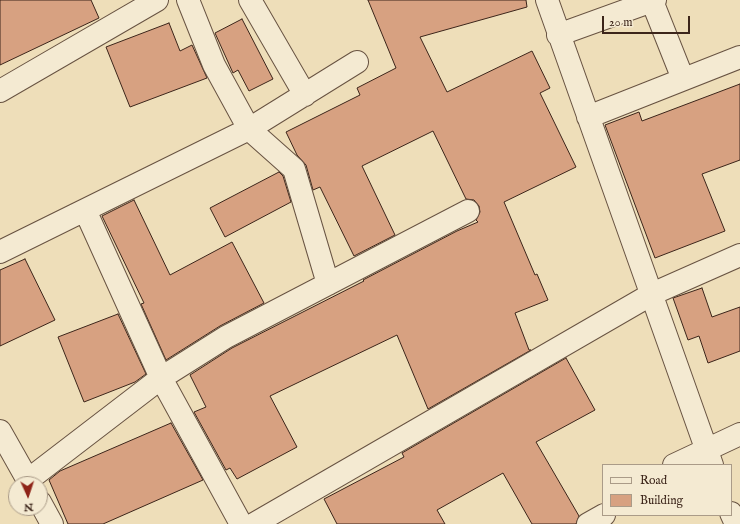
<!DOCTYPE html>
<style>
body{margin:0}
#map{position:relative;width:740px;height:524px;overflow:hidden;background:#eedeb9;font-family:"IM FELL English",serif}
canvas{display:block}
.legend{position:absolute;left:602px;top:464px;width:130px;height:52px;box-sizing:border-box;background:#f4ead2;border:1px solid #aa9b88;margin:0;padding:5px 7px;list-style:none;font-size:12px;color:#3c251a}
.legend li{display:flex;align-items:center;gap:8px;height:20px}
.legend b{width:20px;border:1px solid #aa9b88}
.north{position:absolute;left:8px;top:476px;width:40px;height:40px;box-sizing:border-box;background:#f4ead2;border:1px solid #aa9b88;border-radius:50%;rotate:177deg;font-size:11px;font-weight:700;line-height:16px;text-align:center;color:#3c251a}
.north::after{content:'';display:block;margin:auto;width:14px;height:18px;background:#8f2418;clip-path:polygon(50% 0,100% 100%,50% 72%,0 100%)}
.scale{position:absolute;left:602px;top:16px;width:88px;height:18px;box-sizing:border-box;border:2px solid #3c251a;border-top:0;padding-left:5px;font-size:12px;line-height:14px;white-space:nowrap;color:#3c251a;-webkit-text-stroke:3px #f4ead2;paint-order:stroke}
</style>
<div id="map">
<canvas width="740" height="524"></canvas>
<ul class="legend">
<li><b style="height:5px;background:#f4ead2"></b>Road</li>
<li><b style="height:11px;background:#d7a181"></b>Building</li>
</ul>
<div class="north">N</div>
<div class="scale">20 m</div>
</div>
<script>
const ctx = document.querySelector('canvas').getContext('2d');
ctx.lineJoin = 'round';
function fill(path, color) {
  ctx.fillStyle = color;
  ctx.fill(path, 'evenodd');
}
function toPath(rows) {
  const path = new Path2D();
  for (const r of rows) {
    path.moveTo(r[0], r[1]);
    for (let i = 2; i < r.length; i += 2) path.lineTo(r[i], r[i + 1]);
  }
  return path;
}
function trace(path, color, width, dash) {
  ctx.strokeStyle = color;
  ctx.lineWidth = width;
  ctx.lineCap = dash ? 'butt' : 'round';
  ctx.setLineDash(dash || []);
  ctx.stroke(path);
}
const building = toPath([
 [0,0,91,0,99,18,0,65,0,0],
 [368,0,526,0,527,7,420,37,447,92,532,51,550,88,540,93,576,167,504,202,535,275,537,274,548,300,515,313,529,350,531,350,428,409,397,335,270,396,297,447,237,479,230,468,226,470,194,412,206,407,190,375,232,348,364,281,363,280,457,231,478,222,476,220,480,212,479,206,474,200,466,199,433,131,362,166,395,235,354,256,320,187,313,190,306,165,297,155,286,132,360,95,357,88,396,68,368,0],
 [242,19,273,79,249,91,238,70,233,73,215,33,242,19],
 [169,23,180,51,192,45,207,78,130,107,106,47,169,23],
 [740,84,740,160,702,174,725,231,655,258,605,125,639,112,642,121,740,84],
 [279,172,283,176,291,202,225,237,210,208,279,172],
 [134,200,170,275,232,242,264,303,220,326,166,360,141,304,144,303,102,216,134,200],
 [25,259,55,320,0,346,0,270,25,259],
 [702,288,712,317,740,307,740,351,708,363,699,336,688,340,673,298,702,288],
 [118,314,146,374,135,382,84,402,58,337,118,314],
 [566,358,595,410,536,442,579,516,576,524,532,524,503,473,437,510,445,524,337,524,324,499,404,457,402,453,566,358],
 [171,423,203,480,103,524,68,524,49,480,60,471,171,423]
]);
const street = toPath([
 [188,0,214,65,249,129,294,169,328,284],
 [250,0,305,95],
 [547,0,712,465],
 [652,1,683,79],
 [558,35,655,0],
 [0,91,157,0],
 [588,117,740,57],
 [85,210,161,378,241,524],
 [0,252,249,129,357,62],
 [0,431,30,484],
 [674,465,740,434],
 [28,480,161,378,226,337,468,211],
 [40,502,52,524],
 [731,513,736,524],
 [254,524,652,294,740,255],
 [588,524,604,515]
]);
fill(building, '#d7a181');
trace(building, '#3c251a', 1);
trace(street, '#685342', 24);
trace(street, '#f4ead2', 22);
</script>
